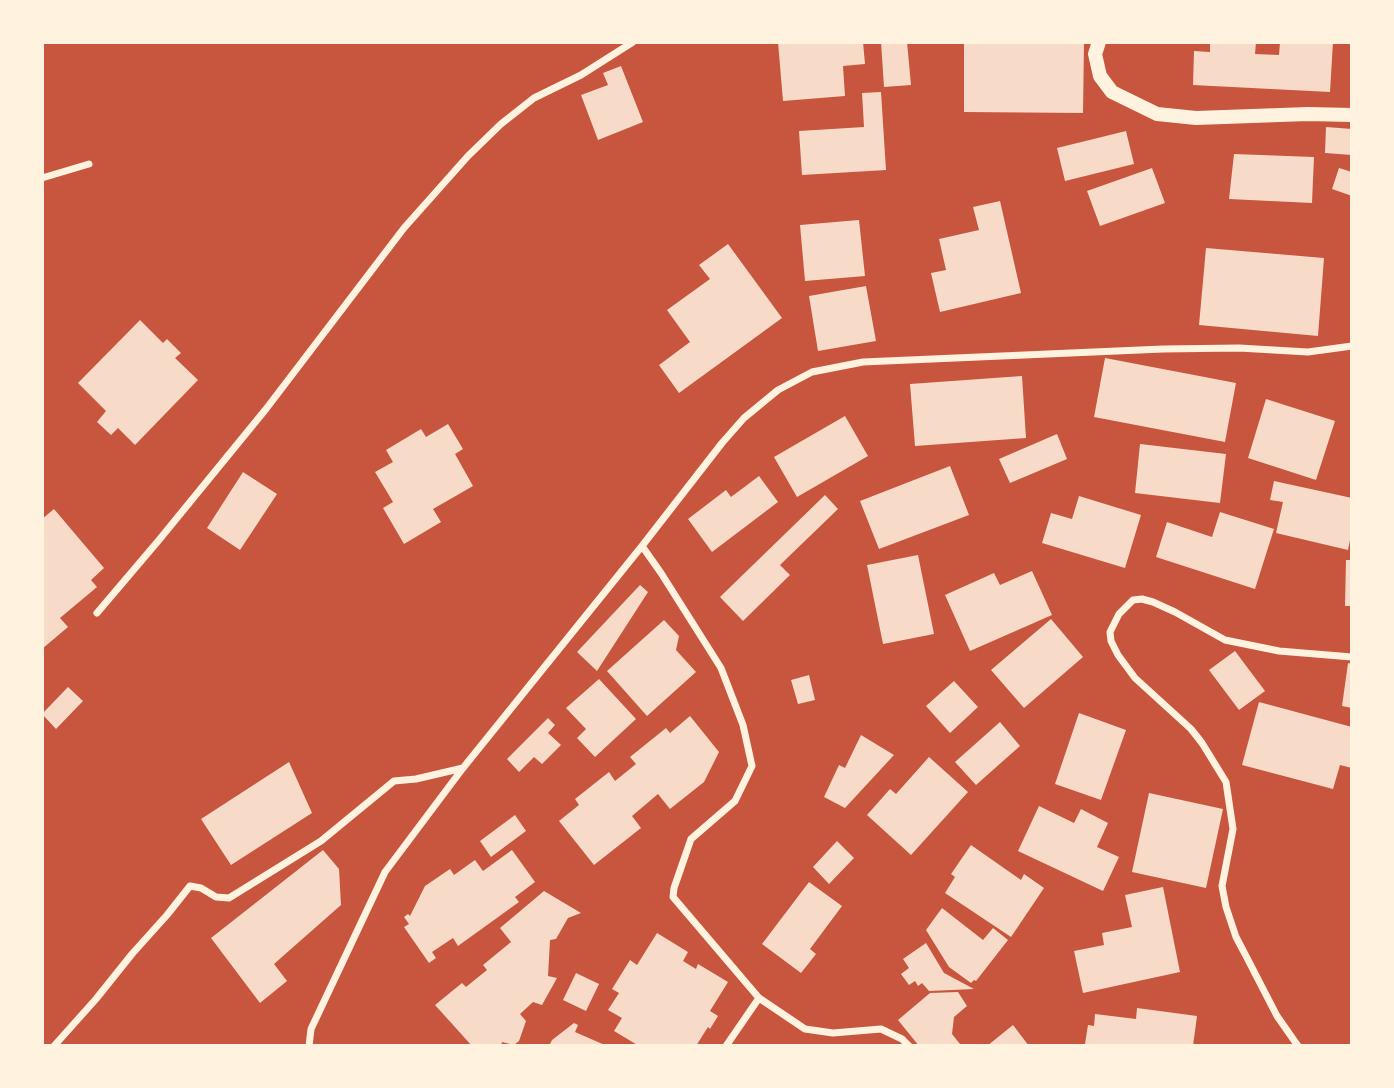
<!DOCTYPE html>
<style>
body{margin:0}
#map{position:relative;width:1394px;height:1088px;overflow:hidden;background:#c8553d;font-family:"Nunito Sans",sans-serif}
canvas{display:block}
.frame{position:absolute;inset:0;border:44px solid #fff3e0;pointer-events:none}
</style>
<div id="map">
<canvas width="1394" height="1088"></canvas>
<div class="frame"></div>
</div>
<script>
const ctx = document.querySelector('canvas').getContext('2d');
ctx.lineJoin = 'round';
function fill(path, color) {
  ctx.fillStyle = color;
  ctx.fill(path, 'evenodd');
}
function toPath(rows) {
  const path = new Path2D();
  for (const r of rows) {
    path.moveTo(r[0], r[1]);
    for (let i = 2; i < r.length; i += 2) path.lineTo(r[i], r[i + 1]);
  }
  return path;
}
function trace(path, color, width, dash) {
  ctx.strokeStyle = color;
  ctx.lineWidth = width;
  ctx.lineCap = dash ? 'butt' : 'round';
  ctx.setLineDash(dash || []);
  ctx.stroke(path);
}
const building = toPath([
 [778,42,863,42,865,64,843,66,845,96,783,101],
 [881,42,907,42,911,85,884,87],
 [964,42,1084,42,1083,113,964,112],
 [1210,42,1256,42,1255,54,1279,55,1280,42,1333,42,1330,92,1193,85,1194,51,1210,52],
 [621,66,643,122,598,140,581,95,608,85,603,73],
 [881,92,886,170,802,175,799,131,864,127,862,93],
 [1326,127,1352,129,1352,155,1325,153],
 [1126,131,1134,164,1065,181,1057,148],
 [1234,154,1314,157,1312,203,1229,199],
 [1152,168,1165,203,1100,226,1087,191],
 [1339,168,1352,172,1352,196,1332,189],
 [1000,201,1021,293,940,312,931,273,946,270,939,239,979,230,973,207],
 [859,220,865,276,805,281,800,225],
 [728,244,782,318,679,393,659,365,690,342,667,310,710,279,699,265],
 [1206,248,1324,258,1318,336,1199,325],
 [866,286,876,341,818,351,809,296],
 [140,320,163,343,167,339,181,353,175,358,198,380,135,445,118,428,111,435,97,422,106,411,78,383],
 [1105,358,1236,383,1225,442,1094,417],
 [1022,376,1026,438,915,446,910,384],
 [1266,399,1335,421,1316,480,1248,458],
 [845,416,868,456,797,497,774,457],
 [448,424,463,449,455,454,473,486,433,509,441,522,404,544,383,508,393,502,375,472,393,462,386,450,421,429,426,437],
 [1057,434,1067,459,1010,483,999,459],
 [1140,444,1226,454,1220,503,1135,493],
 [950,466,969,515,879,549,860,501],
 [243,472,277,494,240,550,207,528],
 [759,476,778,502,712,552,688,519,726,490,731,497],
 [1274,481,1352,498,1352,530,1348,550,1276,533,1283,502,1270,500],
 [825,495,838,509,780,565,790,575,743,621,720,597],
 [1079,496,1141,515,1125,568,1042,543,1051,513,1072,519],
 [54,509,104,568,91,580,97,587,60,618,68,627,42,649,42,519],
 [1220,512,1274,529,1255,589,1156,557,1167,522,1212,537],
 [918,555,934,634,883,644,867,565],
 [1346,560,1352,560,1352,606,1345,606],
 [1032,571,1052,615,970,651,945,595,994,573,1000,585],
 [640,585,648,592,597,671,577,652],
 [1051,619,1083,657,1024,708,991,670],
 [664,620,679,636,676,650,696,672,647,716,607,671],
 [1235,651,1265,691,1239,710,1209,670],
 [1348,663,1352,664,1352,708,1342,706],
 [809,675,815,700,798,704,791,680],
 [599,679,636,719,595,757,577,738,586,729,566,708],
 [954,681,978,707,950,733,926,706],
 [68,687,83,701,56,729,42,714],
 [1259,702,1352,727,1352,768,1340,765,1333,789,1242,765],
 [1079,713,1126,730,1101,800,1055,784],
 [690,716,719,752,704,782,670,809,658,794,632,816,641,828,594,865,559,821,579,805,575,799,609,772,615,781,636,764,630,757,666,728,670,733],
 [548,718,555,725,548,733,561,745,542,764,534,757,519,772,507,759],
 [1000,722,1020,746,976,785,955,762],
 [861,735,894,755,845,808,824,797,839,765,845,768],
 [929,757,968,792,911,855,867,815,890,789,896,794],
 [289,762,312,813,231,865,201,819],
 [1149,793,1223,809,1206,888,1132,872],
 [1039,806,1074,823,1081,809,1108,823,1097,847,1119,857,1103,891,1018,851],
 [515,815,526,831,491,857,480,841],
 [837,841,854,858,829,884,813,867],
 [971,845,1021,880,1024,874,1044,888,1011,937,945,893,955,877,951,874],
 [323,850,339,869,341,905,274,964,287,981,260,1003,211,938],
 [512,850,535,882,515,897,519,902,458,946,453,938,432,952,436,958,429,963,404,927,409,924,404,917,408,914,410,916,425,886,450,869,454,875,475,860,483,871],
 [809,882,842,906,810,949,816,954,801,973,762,944],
 [1163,887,1180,972,1083,993,1074,951,1104,945,1102,933,1132,927,1125,895],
 [544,891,581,913,568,918,556,939,550,940,548,976,557,978,542,1005,533,1002,520,1014,526,1021,519,1041,514,1045,502,1042,501,1046,472,1046,435,1005,462,983,466,987,487,970,483,965,511,942,500,928],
 [942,908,983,940,993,928,1008,940,976,981,974,980,971,983,949,967,926,930],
 [657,933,688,952,683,961,696,969,698,964,728,982,710,1011,718,1016,710,1029,708,1027,696,1046,690,1046,686,1044,685,1046,639,1046,614,1031,622,1018,608,1010,619,993,612,989,630,960,637,965],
 [926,943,944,973,974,989,929,991,922,983,918,986,915,981,909,985,901,974,909,968,903,959],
 [576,973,599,984,586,1011,563,1000],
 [958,992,967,1006,954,1017,952,1034,960,1044,958,1046,919,1046,898,1020,930,993],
 [1137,1008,1197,1016,1193,1046,1098,1046,1085,1044,1088,1025,1094,1026,1095,1014,1136,1019],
 [574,1023,578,1025,575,1032,607,1046,549,1046,552,1040],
 [1013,1025,1029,1046,987,1046]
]);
const minor = toPath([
 [42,178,89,164],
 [642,546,661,573,721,668,743,725,752,766,735,801,691,839,674,888,673,897,759,998,805,1029,833,1033,881,1029,902,1039,909,1046],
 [97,613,159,540,266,409,404,228,468,156,501,124,534,98,581,75,633,42],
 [54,1046,96,999,132,954,167,915,190,886,201,888,216,897,229,898,321,841,394,781,416,779,463,768],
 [309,1046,311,1029,385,872,463,768,642,546,722,443,744,418,778,390,812,372,863,362,1163,349,1239,348,1308,352,1352,346],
 [726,1046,759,998],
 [1298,1046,1277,1016,1245,954,1236,937,1226,907,1222,886,1233,829,1226,782,1202,743,1191,729,1135,678,1118,655,1111,641,1110,632,1119,614,1133,600,1142,599,1153,602,1175,612,1225,640,1279,651,1352,657]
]);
const secondary = toPath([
 [1099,42,1095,54,1100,76,1112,92,1157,114,1196,118,1308,114,1352,115]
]);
fill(building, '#f7dbc8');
trace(minor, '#fff3e0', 7);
trace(secondary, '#fff3e0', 14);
</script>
